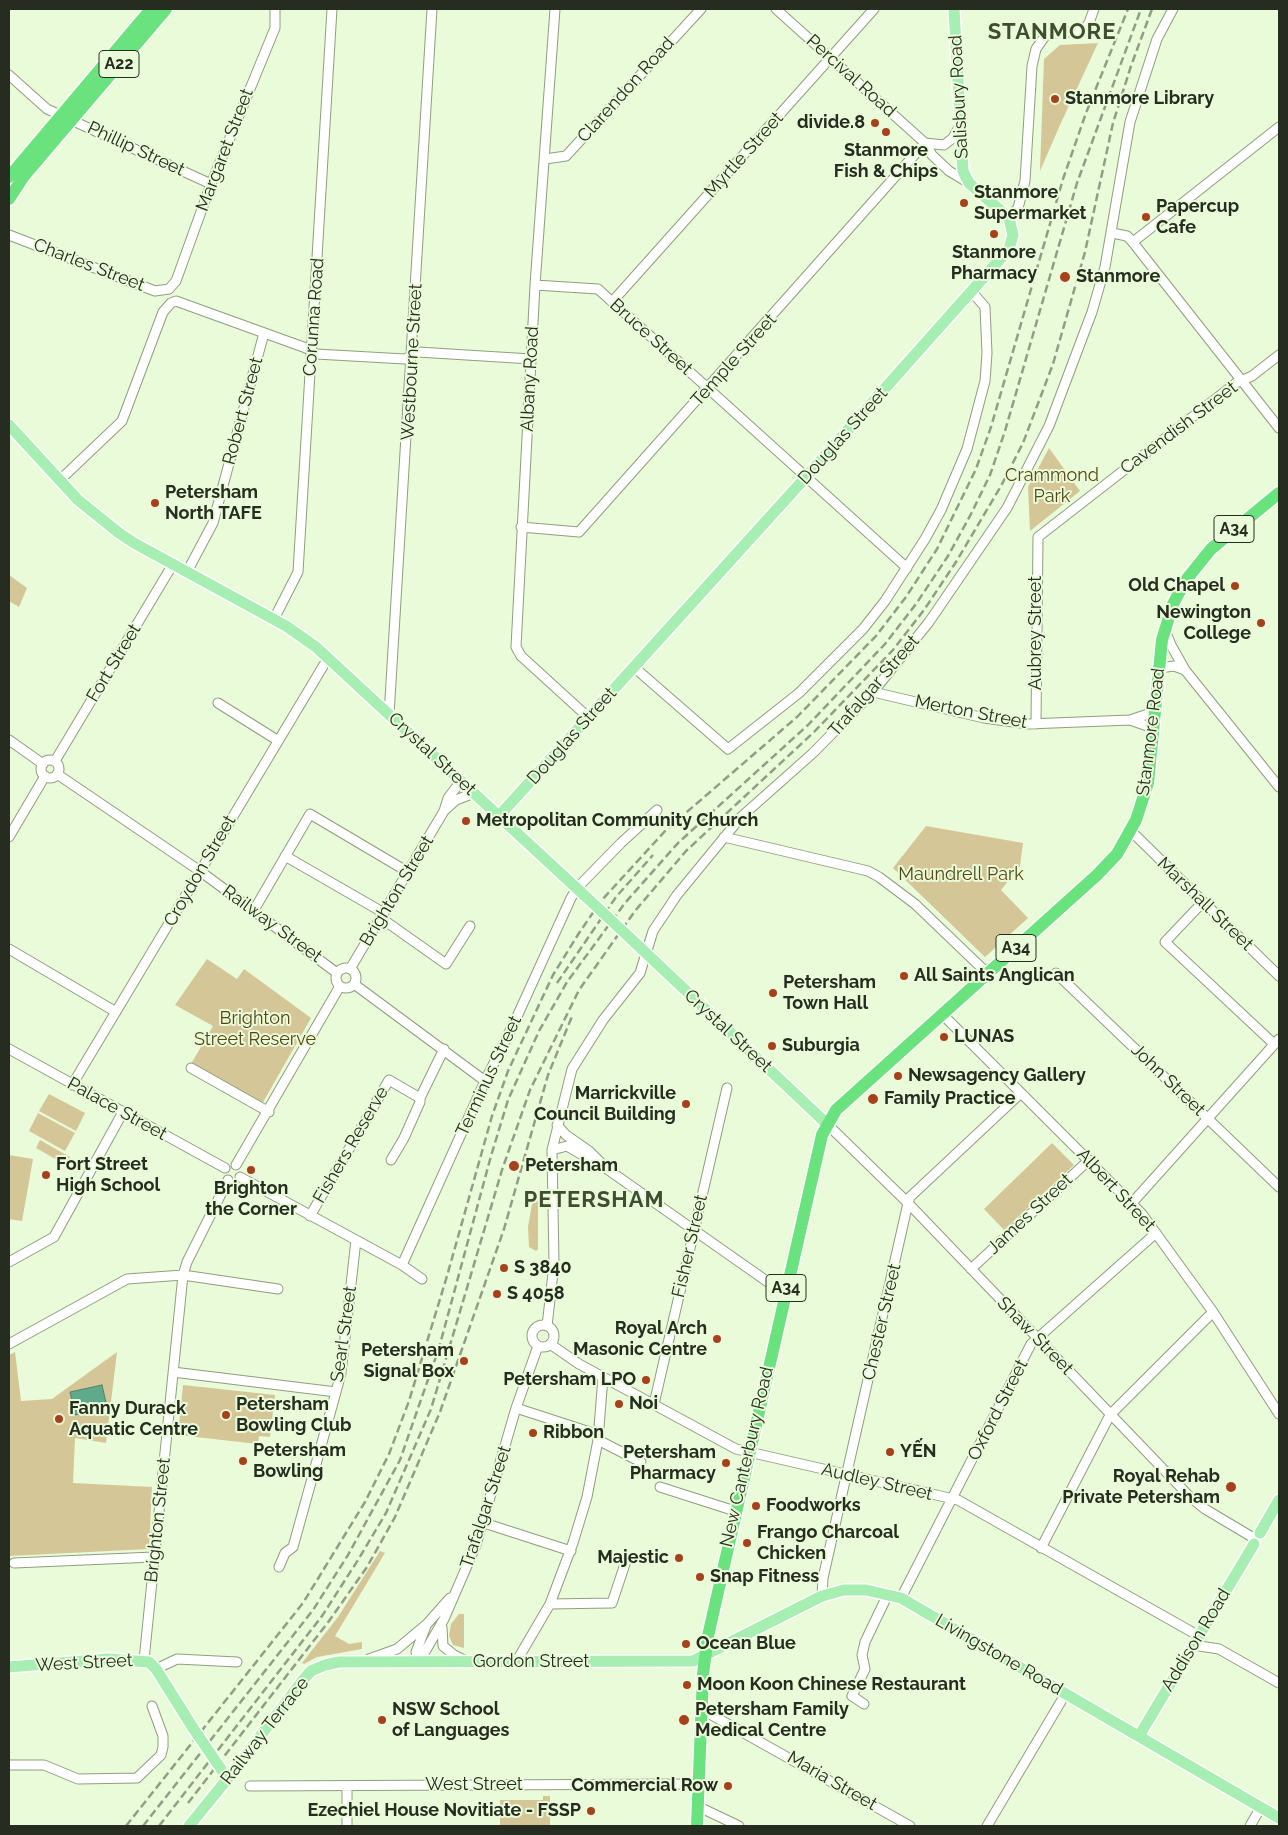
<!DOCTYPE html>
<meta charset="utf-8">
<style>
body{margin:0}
#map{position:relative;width:1288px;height:1835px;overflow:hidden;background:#e9fbd8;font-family:Raleway,sans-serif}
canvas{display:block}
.frame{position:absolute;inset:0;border:10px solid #262c1f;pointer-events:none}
</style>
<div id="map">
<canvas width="1288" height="1835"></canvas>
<div class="frame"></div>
</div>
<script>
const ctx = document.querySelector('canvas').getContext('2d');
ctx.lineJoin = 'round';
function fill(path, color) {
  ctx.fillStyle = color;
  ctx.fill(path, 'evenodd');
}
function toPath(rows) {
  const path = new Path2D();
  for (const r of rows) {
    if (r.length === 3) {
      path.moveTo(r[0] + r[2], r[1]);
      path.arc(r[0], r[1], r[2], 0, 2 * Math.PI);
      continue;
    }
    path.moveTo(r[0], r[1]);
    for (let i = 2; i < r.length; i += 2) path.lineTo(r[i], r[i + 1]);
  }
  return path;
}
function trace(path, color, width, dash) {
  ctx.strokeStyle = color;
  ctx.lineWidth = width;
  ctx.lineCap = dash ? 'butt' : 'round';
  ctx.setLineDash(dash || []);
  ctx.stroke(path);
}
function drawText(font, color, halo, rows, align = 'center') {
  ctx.font = font + ' Raleway,sans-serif';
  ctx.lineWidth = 4;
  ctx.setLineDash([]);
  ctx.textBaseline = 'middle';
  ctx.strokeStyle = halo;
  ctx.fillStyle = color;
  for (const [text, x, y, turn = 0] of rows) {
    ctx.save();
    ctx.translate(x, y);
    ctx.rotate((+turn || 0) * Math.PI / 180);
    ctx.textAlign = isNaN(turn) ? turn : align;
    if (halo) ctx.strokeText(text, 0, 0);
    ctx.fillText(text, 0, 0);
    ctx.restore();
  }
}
const green = toPath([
 [1098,43,1060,125,1040,171,1044,59,1060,45],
 [1049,448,1080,491,1030,531,1028,487],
 [9,575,27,588,19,607,9,601],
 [926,826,1023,843,1020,866,1001,890,1028,918,985,957,893,868],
 [207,959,237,979,244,969,311,1018,262,1104,191,1064,213,1026,175,1005],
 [49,1094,85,1113,76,1131,39,1111],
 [38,1113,75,1133,65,1151,29,1131],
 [40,1140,70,1157,66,1165,36,1148],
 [1052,1143,1074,1165,1004,1230,984,1209],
 [9,1155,33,1159,22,1221,9,1219],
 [538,1201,538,1249,536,1251,529,1247,528,1227,532,1204],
 [15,1352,21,1401,52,1399,117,1352,106,1443,75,1438,73,1483,152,1487,149,1549,9,1556,9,1355],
 [183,1385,275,1395,270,1437,259,1436,258,1444,178,1435],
 [380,1551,385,1553,335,1636,349,1644,362,1642,362,1649,317,1657,304,1664,302,1663,338,1617],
 [459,1614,464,1614,464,1648,453,1645,449,1636,451,1624],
 [543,1796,550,1796,550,1826,500,1826,500,1800,543,1800]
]);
const water = toPath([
 [102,1385,107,1407,75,1415,70,1392,102,1385]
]);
const minor = toPath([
 [555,9,535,285,516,647,521,656,589,718],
 [776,9,925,143,932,155,949,171,969,183],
 [9,75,47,109,211,184],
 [925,143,944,145,953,138,960,125],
 [545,159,566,156,701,9],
 [1009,218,1018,208,1025,181,1032,66,1036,49,1045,36,1053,33,1079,31,1085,28,1089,23,1094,9],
 [1112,233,1127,236,1131,240,1279,428],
 [9,235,155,291,169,289,176,281,211,184,275,28,275,9],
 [1133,242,1279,127],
 [535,285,598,289,907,568],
 [612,302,874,9],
 [60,480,122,421,163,312,171,303,176,301,306,348,316,354,405,359,418,352,531,359],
 [521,527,579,532,925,143],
 [187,572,213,523,264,333],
 [274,619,298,572,332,9],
 [1165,630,1171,645,1185,670,1279,787],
 [635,668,728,749,799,693,863,629,885,601,925,539,941,510,967,449,985,381,987,353,985,307,972,292],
 [1159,668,1174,666,1185,670],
 [873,692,984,718,1028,724,1130,720,1154,712],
 [218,703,277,740],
 [389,715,432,9],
 [1130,720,1153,728],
 [1036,724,1038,537,1236,383,1252,376,1279,355],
 [9,740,43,764],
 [50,769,9],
 [55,761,173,564],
 [57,774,200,871,337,973],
 [444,811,456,800,474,793],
 [1131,831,1279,976],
 [9,837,45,776],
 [724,837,868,871,879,877,915,904,987,973],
 [285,856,384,913],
 [1202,903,1165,942,1274,1044],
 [254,910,310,814,408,872],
 [381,918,446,964,470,926],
 [9,949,116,1012],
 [346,978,10],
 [350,969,444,811,448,798,461,781],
 [1056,973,1279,1187],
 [354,984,485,1081],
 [942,1014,1142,1214,1213,1312,1279,1414],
 [9,1049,225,1168],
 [191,1068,269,1112],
 [72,1085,328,658],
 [827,1124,908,1203,1190,1497,1205,1509,1252,1537],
 [557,1125,566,1135,589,1151,607,1169,785,1294],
 [552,1150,567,1146,598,1164],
 [391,1160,404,1138,420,1102,420,1098,444,1049],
 [236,1165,340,986],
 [240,1177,402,1265,422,1279],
 [1132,1203,1279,1039],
 [310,1216,389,1080,420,1098],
 [9,1262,54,1237,123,1112],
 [402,1265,485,1081,515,1021,571,898,577,888,621,843,657,810],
 [971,1269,1089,1160],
 [543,1336,11],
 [547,1326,554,1264,552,1150,572,1069,603,1020,640,973,653,931,677,895,741,817,813,753,873,692,929,622,1007,508,1049,426,1092,312,1105,267,1130,122,1157,39,1173,9],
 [9,1344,127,1279,183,1275,278,1289],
 [550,1344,579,1364,736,1449,958,1500,1199,1636],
 [173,1372,336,1392],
 [654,1404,727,1088],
 [516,1408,599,1435],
 [598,1440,641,1462],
 [660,1487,735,1511],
 [484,1523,571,1551],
 [1041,1548,1110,1415,1213,1312],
 [14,1563,154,1557],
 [279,1567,285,1553,293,1547,336,1392,341,1373,356,1240],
 [822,1596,823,1578,908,1203,910,1197,1021,1093],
 [901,1598,1031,1344,1156,1233],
 [550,1604,612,1603,626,1561],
 [442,1627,443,1646,454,1655,466,1661],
 [1193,1645,1219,1649,1279,1683],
 [369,1659,397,1649,427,1624,450,1598],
 [144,1660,183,1275,187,1262,228,1180],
 [419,1662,444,1619,476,1545,516,1408,538,1346],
 [419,1662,416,1652,426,1626],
 [516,1662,550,1604,573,1543,587,1497,598,1440,603,1377],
 [156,1669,177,1659,237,1662],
 [864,1704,852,1696,865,1669,862,1655,865,1642,888,1594],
 [701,1709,910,1826],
 [9,1765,44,1765,78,1779,137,1778,161,1755,163,1747,163,1736,152,1706],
 [250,1786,698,1784],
 [347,1786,347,1826],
 [697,1806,739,1826],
 [987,1826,1066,1693],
 [1250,1826,1261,1807]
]);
const major = toPath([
 [9,425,78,500,119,533,134,543,286,626,316,647,584,895],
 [499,816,806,477,1009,249,1013,235,1009,218,969,183,963,171,954,9],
 [629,937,827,1124],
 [1260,1533,1279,1500],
 [9,1667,108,1659,149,1662,156,1669,193,1728],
 [1139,1736,1254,1544],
 [189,1826,229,1777,303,1680,311,1671,325,1665,339,1662,693,1661,822,1596,844,1590,866,1590,901,1598,1279,1818]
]);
const highway = toPath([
 [9,177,151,9],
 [9,199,24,176,166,9],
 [697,1826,703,1674,708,1636,822,1135,836,1110,1097,875,1117,854,1136,820,1148,783,1162,640,1173,604,1186,580,1211,549,1279,493]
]);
const rail = toPath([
 [557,983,616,897,653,855],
 [188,1803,329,1621,367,1567,395,1517,440,1412,504,1229,548,1075,573,1014],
 [126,1826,303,1603,365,1502,389,1454,409,1401,447,1276,492,1116,508,1071,553,975,579,933,601,901,666,830,797,717,876,636,906,597,937,549,976,469,991,427,1063,179,1086,113,1128,9],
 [143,1826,313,1610,348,1555,400,1460,439,1348,491,1156,508,1100,539,1031,567,982,625,903,678,843,808,725,885,644,916,604,948,556,971,514,990,475,1005,431,1077,183,1141,9],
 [159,1826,322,1616,358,1560,386,1513,431,1409,502,1170,530,1090,579,990,635,911,686,851,814,732,893,650,924,610,956,562,1001,486,1023,443,1053,364,1085,252,1113,123,1131,66,1152,9]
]);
const majorBridge = toPath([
 [584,895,629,937],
 [193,1728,221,1769]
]);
const markers = [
 [1055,99,5,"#a7401c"],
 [875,123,5,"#a7401c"],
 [886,132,5,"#a7401c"],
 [964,203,5,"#a7401c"],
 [1146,217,5,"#a7401c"],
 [994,234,5,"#a7401c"],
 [1065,277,6,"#a7401c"],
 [155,503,5,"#a7401c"],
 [1235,586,5,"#a7401c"],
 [1261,623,5,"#a7401c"],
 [466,821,5,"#a7401c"],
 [904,976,5,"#a7401c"],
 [773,993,5,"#a7401c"],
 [944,1037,5,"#a7401c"],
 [772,1046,5,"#a7401c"],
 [898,1076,5,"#a7401c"],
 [873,1099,6,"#a7401c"],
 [686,1104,5,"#a7401c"],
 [514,1166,6,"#a7401c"],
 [251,1170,5,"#a7401c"],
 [46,1175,5,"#a7401c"],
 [504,1268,5,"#a7401c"],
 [497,1294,5,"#a7401c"],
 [717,1339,5,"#a7401c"],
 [464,1361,5,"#a7401c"],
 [646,1380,5,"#a7401c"],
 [619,1404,5,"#a7401c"],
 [226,1415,5,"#a7401c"],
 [59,1419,5,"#a7401c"],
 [533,1433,5,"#a7401c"],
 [890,1452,5,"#a7401c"],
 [243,1461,5,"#a7401c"],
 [726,1463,5,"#a7401c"],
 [1231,1487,6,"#a7401c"],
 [756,1506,5,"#a7401c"],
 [747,1543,5,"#a7401c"],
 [679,1558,5,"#a7401c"],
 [700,1577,5,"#a7401c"],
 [686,1644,5,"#a7401c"],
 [687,1685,5,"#a7401c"],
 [382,1720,5,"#a7401c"],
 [684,1720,6,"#a7401c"],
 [728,1786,5,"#a7401c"],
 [591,1811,5,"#a7401c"]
];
const shields = [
 [119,64,40],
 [1234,529,40],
 [1016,948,40],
 [786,1288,40]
];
const shieldNames = [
 ["A22",119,64],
 ["A34",1234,529],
 ["A34",1016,948],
 ["A34",786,1288]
];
const streetNames = [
 ["Percival Road",851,76,42],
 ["Clarendon Road",626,90,-48],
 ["Salisbury Road",959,97,-93],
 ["Phillip Street",136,149,25],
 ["Margaret Street",225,150,-69],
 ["Myrtle Street",744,155,-48],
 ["Charles Street",89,265,21],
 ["Corunna Road",314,317,-86],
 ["Bruce Street",651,337,42],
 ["Temple Street",734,360,-48],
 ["Westbourne Street",412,362,-87],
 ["Albany Road",530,379,-87],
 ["Robert Street",243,411,-75],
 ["Cavendish Street",1179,428,-37],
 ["Douglas Street",843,436,-48],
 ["Aubrey Street",1036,633,-90],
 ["Fort Street",114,663,-59],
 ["Trafalgar Street",874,686,-49],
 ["Merton Street",971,712,11],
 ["Stanmore Road",1151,732,-83],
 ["Douglas Street",572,736,-48],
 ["Crystal Street",432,754,43],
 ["Croydon Street",200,871,-60],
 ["Brighton Street",397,891,-59],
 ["Marshall Street",1205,904,44],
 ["Railway Street",272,924,36],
 ["Crystal Street",728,1031,43],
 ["Terminus Street",489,1076,-65],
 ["John Street",1168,1080,44],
 ["Palace Street",117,1109,29],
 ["Fishers Reserve",351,1145,-60],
 ["Albert Street",1116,1190,47],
 ["James Street",1030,1214,-43],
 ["Fisher Street",690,1246,-77],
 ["Chester Street",882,1322,-77],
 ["Searl Street",344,1334,-82],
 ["Shaw Street",1035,1336,46],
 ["Oxford Street",998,1410,-63],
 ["New Canterbury Road",747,1457,-77],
 ["Audley Street",877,1482,13],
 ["Trafalgar Street",486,1507,-72],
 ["Brighton Street",158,1520,-84],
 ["Addison Road",1196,1640,-59],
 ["Livingstone Road",999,1655,30],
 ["Gordon Street",531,1662],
 ["West Street",84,1663,-3],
 ["Railway Terrace",265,1731,-52],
 ["Maria Street",832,1781,30],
 ["West Street",474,1785]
];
const poiNames = [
 ["Stanmore Library",1065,99],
 ["divide.8",865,123,"right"],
 ["Stanmore",886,151,"center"],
 ["Fish & Chips",886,172,"center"],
 ["Stanmore",974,193],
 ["Supermarket",974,214],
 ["Papercup",1156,207],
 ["Cafe",1156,228],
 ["Stanmore",994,253,"center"],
 ["Pharmacy",994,274,"center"],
 ["Stanmore",1076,277],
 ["Petersham",165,493],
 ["North TAFE",165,514],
 ["Old Chapel",1225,586,"right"],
 ["Newington",1251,613,"right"],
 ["College",1251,634,"right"],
 ["Metropolitan Community Church",476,821],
 ["All Saints Anglican",914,976],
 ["Petersham",783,983],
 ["Town Hall",783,1004],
 ["LUNAS",954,1037],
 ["Suburgia",782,1046],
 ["Newsagency Gallery",908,1076],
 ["Marrickville",676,1094,"right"],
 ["Council Building",676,1115,"right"],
 ["Family Practice",884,1099],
 ["Fort Street",56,1165],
 ["High School",56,1186],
 ["Petersham",525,1166],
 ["Brighton",251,1189,"center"],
 ["the Corner",251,1210,"center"],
 ["S 3840",514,1268],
 ["S 4058",507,1294],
 ["Royal Arch",707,1329,"right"],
 ["Masonic Centre",707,1350,"right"],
 ["Petersham",454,1351,"right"],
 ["Signal Box",454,1372,"right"],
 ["Petersham LPO",636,1380,"right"],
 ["Noi",629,1404],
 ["Petersham",236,1405],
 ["Bowling Club",236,1426],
 ["Fanny Durack",69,1409],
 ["Aquatic Centre",69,1430],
 ["Ribbon",543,1433],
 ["Petersham",253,1451],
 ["Bowling",253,1472],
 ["YẾN",900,1452],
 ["Petersham",716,1453,"right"],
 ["Pharmacy",716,1474,"right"],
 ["Royal Rehab",1220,1477,"right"],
 ["Private Petersham",1220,1498,"right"],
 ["Foodworks",766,1506],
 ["Frango Charcoal",757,1533],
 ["Chicken",757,1554],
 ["Majestic",669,1558,"right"],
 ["Snap Fitness",710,1577],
 ["Ocean Blue",696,1644],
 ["Moon Koon Chinese Restaurant",697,1685],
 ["NSW School",392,1710],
 ["of Languages",392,1731],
 ["Petersham Family",695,1710],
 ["Medical Centre",695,1731],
 ["Commercial Row",718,1786,"right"],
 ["Ezechiel House Novitiate - FSSP",581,1811,"right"]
];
const parkNames = [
 ["Crammond",1052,476],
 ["Park",1052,497],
 ["Maundrell Park",961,875],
 ["Brighton",255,1019],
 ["Street Reserve",255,1040]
];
const districtNames = [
 ["STANMORE",1052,32],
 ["PETERSHAM",594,1200]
];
fill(green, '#d4c697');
fill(water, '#5faa8a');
trace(water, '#4e846a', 1);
trace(minor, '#8f9e7f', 11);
trace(major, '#fff', 14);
trace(highway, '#fff', 15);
trace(minor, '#fff', 9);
trace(major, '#a6eeb1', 11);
trace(highway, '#6ae27d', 12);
trace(rail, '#919e85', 2.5, [8, 4]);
trace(majorBridge, '#fff', 14, []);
trace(majorBridge, '#a6eeb1', 11);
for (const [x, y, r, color] of markers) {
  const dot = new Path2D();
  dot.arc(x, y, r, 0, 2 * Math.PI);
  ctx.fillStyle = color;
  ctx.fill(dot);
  trace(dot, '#e9fbd8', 2);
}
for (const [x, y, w] of shields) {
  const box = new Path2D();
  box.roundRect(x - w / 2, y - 13.5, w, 27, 4);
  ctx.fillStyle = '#e9fbd8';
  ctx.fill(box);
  trace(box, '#262c1f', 1);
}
drawText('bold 16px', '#262c1f', null, shieldNames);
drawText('18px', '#262c1f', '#e9fbd8', streetNames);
drawText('bold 18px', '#262c1f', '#e9fbd8', poiNames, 'left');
drawText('18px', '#554712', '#e9fbd8', parkNames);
ctx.letterSpacing = '1px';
drawText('bold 22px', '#3f4d30', '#e9fbd8', districtNames);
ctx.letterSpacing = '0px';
</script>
